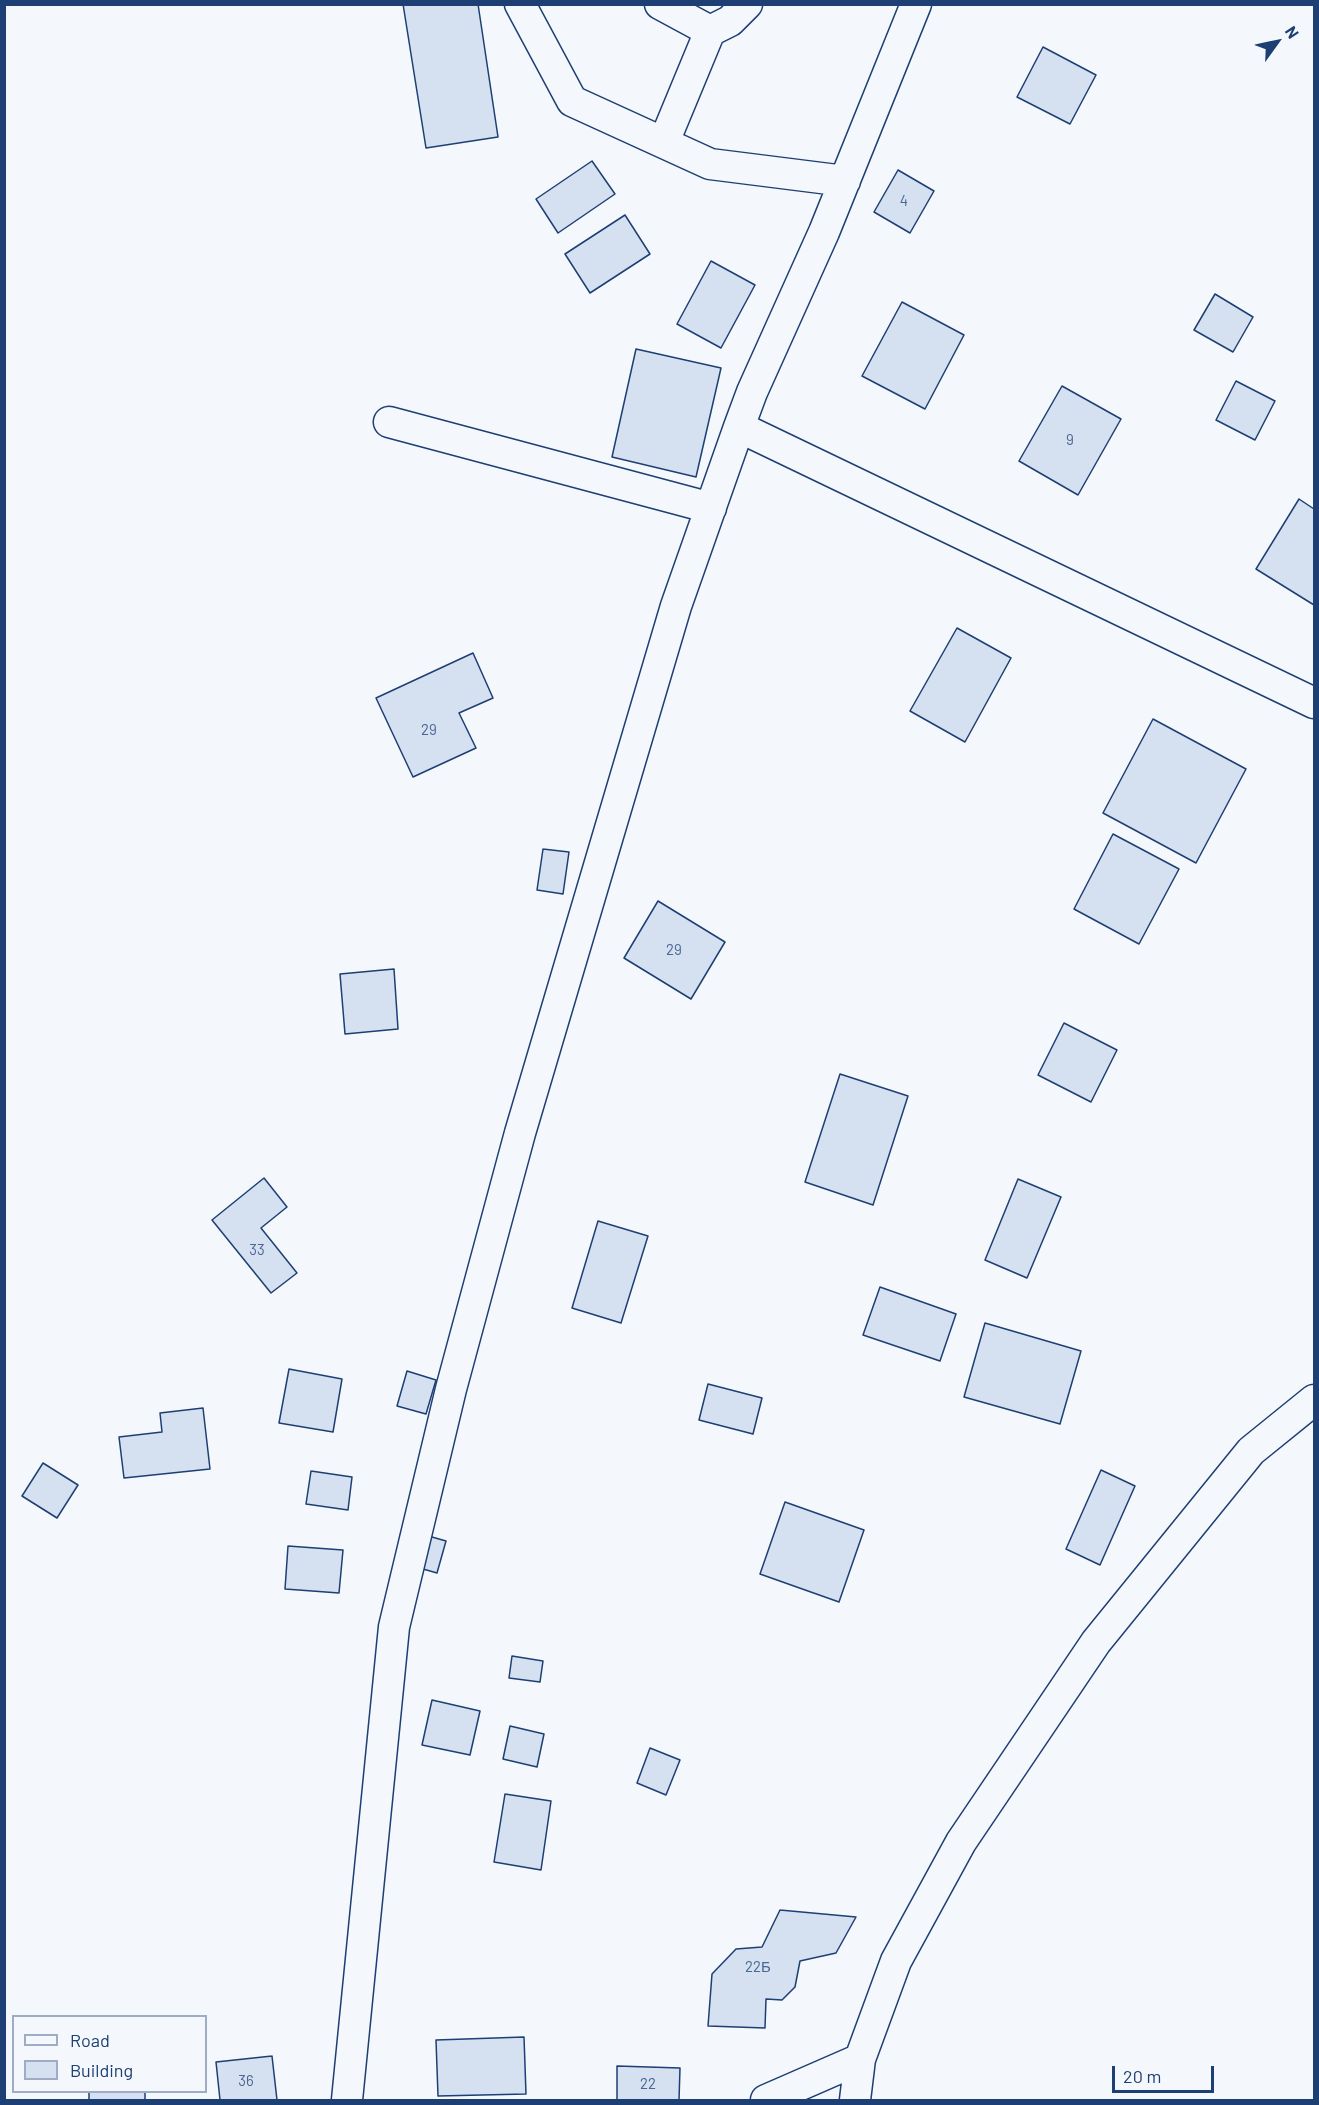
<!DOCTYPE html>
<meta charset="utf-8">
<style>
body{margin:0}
#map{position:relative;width:1319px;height:2105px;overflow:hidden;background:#f4f7fb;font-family:Barlow,sans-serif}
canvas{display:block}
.frame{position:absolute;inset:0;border:6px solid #1d3f73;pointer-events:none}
.legend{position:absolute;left:12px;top:2015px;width:195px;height:78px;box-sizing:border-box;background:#f4f7fb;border:2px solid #9eadc5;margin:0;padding:8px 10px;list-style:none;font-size:18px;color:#1d3f73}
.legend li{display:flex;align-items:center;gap:12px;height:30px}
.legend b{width:30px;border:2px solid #9eadc5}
.north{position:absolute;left:1247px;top:12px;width:60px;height:60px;-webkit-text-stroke:4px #f4f7fb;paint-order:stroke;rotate:57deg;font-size:16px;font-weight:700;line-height:24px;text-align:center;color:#1d3f73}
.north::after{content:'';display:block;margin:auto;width:21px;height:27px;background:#1d3f73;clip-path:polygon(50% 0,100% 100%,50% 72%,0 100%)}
.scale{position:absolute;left:1112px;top:2066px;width:102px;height:27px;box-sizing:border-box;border:3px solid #1d3f73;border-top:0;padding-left:8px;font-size:18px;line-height:21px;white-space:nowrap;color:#1d3f73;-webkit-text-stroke:4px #f4f7fb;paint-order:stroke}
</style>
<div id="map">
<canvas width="1319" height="2105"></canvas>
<div class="frame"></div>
<ul class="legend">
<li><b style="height:8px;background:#f4f7fb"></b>Road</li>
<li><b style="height:16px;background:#d5e0f0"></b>Building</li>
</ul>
<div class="north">N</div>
<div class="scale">20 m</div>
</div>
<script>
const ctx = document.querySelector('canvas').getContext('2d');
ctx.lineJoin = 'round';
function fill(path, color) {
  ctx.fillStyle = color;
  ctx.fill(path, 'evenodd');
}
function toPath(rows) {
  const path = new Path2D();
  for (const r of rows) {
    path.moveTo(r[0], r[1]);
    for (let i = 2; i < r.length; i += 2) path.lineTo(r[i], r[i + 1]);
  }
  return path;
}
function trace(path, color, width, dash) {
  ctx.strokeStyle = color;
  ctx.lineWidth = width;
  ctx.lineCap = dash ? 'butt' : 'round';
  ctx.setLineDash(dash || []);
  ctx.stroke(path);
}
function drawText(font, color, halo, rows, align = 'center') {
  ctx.font = font + ' Barlow,sans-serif';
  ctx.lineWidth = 4.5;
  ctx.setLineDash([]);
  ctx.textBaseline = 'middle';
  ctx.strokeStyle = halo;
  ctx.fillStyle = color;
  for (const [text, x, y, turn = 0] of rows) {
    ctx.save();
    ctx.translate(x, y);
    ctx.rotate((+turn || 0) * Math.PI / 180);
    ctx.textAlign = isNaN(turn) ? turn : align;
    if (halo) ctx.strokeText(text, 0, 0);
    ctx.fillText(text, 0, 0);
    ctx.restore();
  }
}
const building = toPath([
 [403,4,478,4,498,137,426,148,403,4],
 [1043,47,1096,75,1070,124,1017,97,1043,47],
 [592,161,615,194,558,233,536,199,592,161],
 [898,170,934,191,910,233,874,212,898,170],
 [625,215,650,254,590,293,565,254,625,215],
 [711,261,755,285,721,348,677,324,711,261],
 [1215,294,1253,317,1233,352,1194,330,1215,294],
 [902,302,964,335,925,409,862,376,902,302],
 [636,349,721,368,696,477,612,457,636,349],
 [1236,381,1275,401,1255,440,1216,420,1236,381],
 [1062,386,1121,419,1078,495,1019,461,1062,386],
 [1299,499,1314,509,1314,605,1256,569,1299,499],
 [957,628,1011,658,965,742,910,711,957,628],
 [473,653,493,698,459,713,476,748,413,777,376,698,473,653],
 [1153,719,1246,769,1196,863,1103,813,1153,719],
 [1113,834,1179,869,1139,944,1074,909,1113,834],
 [543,849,569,852,563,894,537,890,543,849],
 [658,901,725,942,691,999,624,958,658,901],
 [394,969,398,1029,345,1034,340,974,394,969],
 [1064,1023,1117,1050,1091,1102,1038,1075,1064,1023],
 [840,1074,908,1096,873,1205,805,1182,840,1074],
 [264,1178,287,1207,261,1228,297,1273,271,1293,212,1220,264,1178],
 [1018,1179,1061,1197,1027,1278,985,1260,1018,1179],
 [598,1221,648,1236,621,1323,572,1308,598,1221],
 [880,1287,956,1314,940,1361,863,1335,880,1287],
 [985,1323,1081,1351,1060,1424,964,1397,985,1323],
 [289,1369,342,1379,333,1432,279,1423,289,1369],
 [407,1371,436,1380,426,1414,397,1406,407,1371],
 [708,1384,762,1398,753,1434,699,1420,708,1384],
 [203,1408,210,1469,124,1478,119,1437,162,1432,160,1413,203,1408],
 [43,1463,78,1485,57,1518,22,1496,43,1463],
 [1101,1470,1135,1486,1100,1565,1066,1549,1101,1470],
 [311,1471,352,1477,348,1510,306,1504,311,1471],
 [785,1502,864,1530,839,1602,760,1574,785,1502],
 [425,1535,446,1541,437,1573,416,1567,425,1535],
 [288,1546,343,1550,339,1593,285,1589,288,1546],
 [512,1656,543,1661,540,1682,509,1678,512,1656],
 [432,1700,480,1711,470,1755,422,1745,432,1700],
 [510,1726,544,1734,537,1767,503,1759,510,1726],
 [650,1748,680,1760,666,1795,637,1783,650,1748],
 [505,1794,551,1801,541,1870,494,1862,505,1794],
 [780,1910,856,1917,836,1953,800,1961,795,1987,782,2000,766,1999,765,2028,708,2026,712,1974,736,1949,762,1947,780,1910],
 [524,2037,526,2094,438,2096,436,2040,524,2037],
 [272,2056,277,2100,220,2100,216,2062,272,2056],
 [617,2066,680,2068,679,2100,617,2100,617,2066],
 [89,2092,145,2092,145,2100,89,2100,89,2092]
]);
const street = toPath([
 [520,4,572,101,710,164,845,181],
 [660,4,710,31],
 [664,142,710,31,730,21,747,4],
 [389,422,711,508],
 [739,427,1314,703],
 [347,2100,394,1627,451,1389,520,1133,676,606,739,427,752,392,824,232,916,4],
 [766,2100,860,2059],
 [855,2100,860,2059,896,1961,961,1842,1096,1642,1251,1451,1314,1400]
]);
const numberNames = [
 ["4",904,201],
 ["9",1070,440],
 ["29",429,730],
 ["29",674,950],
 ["33",257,1250],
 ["22Б",758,1967],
 ["36",246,2081],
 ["22",648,2084]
];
fill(building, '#d5e0f0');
trace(building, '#1d3f73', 1.5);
trace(street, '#1d3f73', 33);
trace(street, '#f4f7fb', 30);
drawText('15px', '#4b6792', null, numberNames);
</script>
